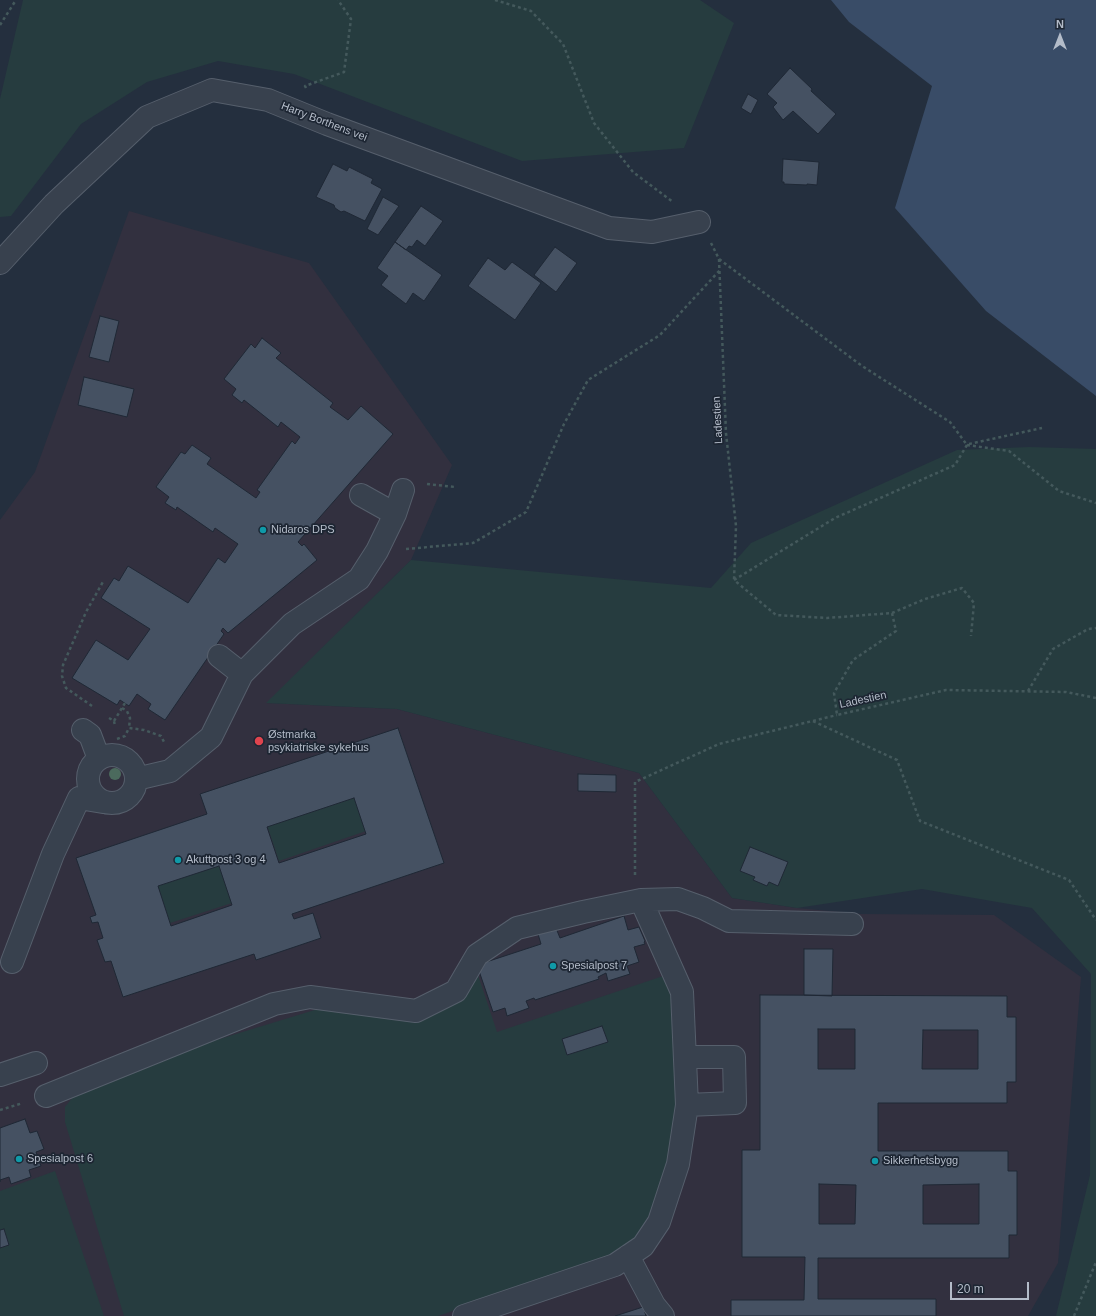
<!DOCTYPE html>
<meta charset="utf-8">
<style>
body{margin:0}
#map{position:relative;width:1096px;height:1316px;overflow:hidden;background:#242f3e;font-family:Arial,sans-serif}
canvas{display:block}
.north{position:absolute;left:1040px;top:16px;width:40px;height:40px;-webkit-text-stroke:3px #1d2633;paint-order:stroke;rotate:0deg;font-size:11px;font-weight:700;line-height:16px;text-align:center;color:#b4bcc9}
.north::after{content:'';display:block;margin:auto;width:14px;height:18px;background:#b4bcc9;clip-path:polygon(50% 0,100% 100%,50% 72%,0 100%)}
.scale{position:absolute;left:950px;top:1282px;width:79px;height:18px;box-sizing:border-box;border:2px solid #b4bcc9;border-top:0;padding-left:5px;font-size:12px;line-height:14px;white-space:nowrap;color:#b4bcc9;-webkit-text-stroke:3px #1d2633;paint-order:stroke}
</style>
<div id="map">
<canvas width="1096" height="1316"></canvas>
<div class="north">N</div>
<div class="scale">20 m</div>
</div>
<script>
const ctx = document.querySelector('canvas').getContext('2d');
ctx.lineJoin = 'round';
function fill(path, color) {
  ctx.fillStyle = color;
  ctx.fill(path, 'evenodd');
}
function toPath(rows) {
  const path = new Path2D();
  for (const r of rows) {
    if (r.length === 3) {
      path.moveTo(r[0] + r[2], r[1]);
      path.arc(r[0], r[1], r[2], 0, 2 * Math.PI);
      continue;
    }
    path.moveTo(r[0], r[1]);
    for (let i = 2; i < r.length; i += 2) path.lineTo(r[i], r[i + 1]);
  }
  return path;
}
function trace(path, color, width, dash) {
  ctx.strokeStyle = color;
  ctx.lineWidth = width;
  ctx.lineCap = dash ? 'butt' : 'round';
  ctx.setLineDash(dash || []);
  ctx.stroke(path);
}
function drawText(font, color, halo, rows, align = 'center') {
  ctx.font = font + ' Arial,sans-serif';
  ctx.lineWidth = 3.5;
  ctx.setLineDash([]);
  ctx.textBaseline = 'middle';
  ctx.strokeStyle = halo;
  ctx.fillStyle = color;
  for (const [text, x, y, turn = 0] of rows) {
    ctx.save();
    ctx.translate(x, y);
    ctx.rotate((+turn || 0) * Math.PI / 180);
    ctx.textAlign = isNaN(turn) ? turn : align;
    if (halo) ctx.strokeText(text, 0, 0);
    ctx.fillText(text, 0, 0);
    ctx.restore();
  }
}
const medical = toPath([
 [129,211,309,263,452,465,411,560,267,703,397,709,639,773,732,898,797,908,861,914,994,915,1081,977,1058,1263,1028,1316,0,1316,0,520,35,472]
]);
const green = toPath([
 [23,0,700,0,734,23,684,148,522,161,294,74,218,61,147,82,81,124,11,216,0,217,0,99],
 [1029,447,1096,449,1096,1316,1056,1316,1090,1175,1091,974,1032,908,922,889,797,908,732,898,639,773,397,709,266,703,411,560,711,588,751,543,957,450],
 [354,796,366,831,279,861,267,825],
 [219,864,232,903,170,923,157,884],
 [477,972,497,1032,666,975,677,1007,680,1080,668,1175,650,1223,627,1248,603,1260,438,1316,124,1316,65,1122,65,1107,73,1097,190,1048,318,1009,422,1020],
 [55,1171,104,1316,0,1316,0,1191]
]);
const water = toPath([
 [831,0,1096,0,1096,396,986,311,895,208,932,86,849,22]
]);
const building = toPath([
 [790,68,812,89,811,91,836,114,818,134,793,111,783,120,773,107,777,103,767,94,790,68],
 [748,94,758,100,751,114,741,108,748,94],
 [783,159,819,162,817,185,807,184,807,185,784,184,784,182,782,182,783,159],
 [333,164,347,171,349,167,373,179,371,183,382,189,365,221,344,211,341,212,335,208,334,205,316,197,333,164],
 [383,197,399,206,378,235,367,229,383,197],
 [421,206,443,221,425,246,417,240,412,247,409,246,406,250,395,242,421,206],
 [395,242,442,275,424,301,413,293,406,304,381,285,388,276,377,268,395,242],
 [555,247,577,263,556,292,534,275,555,247],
 [488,258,505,270,512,262,541,283,515,320,468,286,488,258],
 [100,316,119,321,109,362,89,357,100,316],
 [262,338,281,353,276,358,333,403,330,407,348,420,361,406,393,434,298,542,302,546,304,544,317,560,228,633,223,628,221,631,224,634,165,720,148,709,151,704,137,694,129,706,120,700,117,705,72,678,96,640,128,660,150,629,101,598,114,578,119,581,128,566,188,603,218,558,225,563,238,544,215,528,213,532,177,507,176,510,165,503,169,497,156,487,181,452,185,454,192,445,211,458,207,464,256,498,260,492,257,490,292,441,295,444,300,437,281,422,278,427,244,400,242,403,232,395,236,389,224,379,251,344,255,348,262,338],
 [84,377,134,389,127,417,78,405,84,377],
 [398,728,444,863,292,914,294,919,313,913,321,938,256,960,254,954,123,997,111,961,105,962,97,940,103,938,98,922,92,923,90,917,96,915,76,858,207,814,200,794,398,728],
 [354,798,366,834,279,863,267,827,354,798],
 [219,866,232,905,171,926,158,886,219,866],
 [578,774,616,775,616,792,578,791,578,774],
 [750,847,788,862,778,886,769,882,767,886,753,880,755,877,740,871,750,847],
 [624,916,628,930,639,927,645,941,644,942,645,944,634,947,639,962,627,966,630,974,608,981,606,973,598,977,599,979,535,1000,534,998,526,1001,529,1008,507,1016,505,1008,493,1012,477,965,541,944,538,934,556,928,560,938,624,916],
 [804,949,833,949,832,996,804,995,804,949],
 [760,995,1007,996,1007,1017,1016,1017,1016,1082,1007,1082,1007,1103,878,1103,878,1151,1008,1151,1008,1171,1017,1171,1017,1235,1009,1235,1009,1258,818,1258,818,1299,936,1299,936,1316,731,1316,731,1300,804,1300,805,1257,742,1257,742,1150,760,1150,760,995],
 [818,1029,855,1029,855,1069,818,1069,818,1029],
 [923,1030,978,1030,978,1069,922,1069,923,1030],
 [819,1184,856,1185,855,1224,819,1224,819,1184],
 [979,1184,979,1224,923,1224,923,1185,979,1184],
 [602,1026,608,1042,567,1055,562,1039,602,1026],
 [25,1119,30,1133,37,1131,44,1149,36,1152,41,1166,29,1170,31,1177,11,1184,9,1177,0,1180,0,1182,0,1128,25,1119],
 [4,1229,9,1245,0,1248,0,1230,4,1229],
 [643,1307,646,1316,615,1316,643,1307]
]);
const path = toPath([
 [495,0,531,11,563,44,594,123,633,172,673,202],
 [0,25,16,0],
 [306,88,305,86,344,72,351,19,338,0],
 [711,243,719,259,862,366,950,422,967,445],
 [719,259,726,433,736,526,734,580],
 [969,444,1042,428],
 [967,445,955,465,835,518,734,580,776,615,827,618,892,613,896,631,853,660,834,693,837,715,946,690,1066,692,1096,698],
 [967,445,1009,451,1059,491,1096,503],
 [427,484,455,487],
 [406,549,473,543,526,512,564,424,588,380,660,335,720,270],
 [892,613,925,599,962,588,974,603,971,636],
 [1028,691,1053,649,1088,629,1096,628],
 [92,706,66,688,62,676,63,665,86,612,104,580],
 [122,708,127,711,130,718,129,728,144,730,161,736,165,744],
 [109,718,114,721,115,726],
 [114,721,125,703],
 [813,721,897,760,920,821,1069,880,1096,920],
 [117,739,125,736,129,728],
 [635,875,635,782,719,744,837,715],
 [0,1110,23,1103],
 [1074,1316,1096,1262]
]);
const minor = toPath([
 [0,263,54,204,147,117,212,90,268,100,327,124,609,228,652,232,699,222],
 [361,495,395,514],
 [219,656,242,674],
 [83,730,90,735,99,759],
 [112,779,24],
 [136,779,170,771,211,737,242,674,292,624,359,579,377,551,395,514,403,490],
 [641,900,678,899,703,908,729,921,852,924],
 [12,962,53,854,79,798,103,802],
 [685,1057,734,1057,735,1103,687,1105],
 [0,1075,36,1063],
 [46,1096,274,1004,310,997,416,1011,456,991,477,955,517,928,583,912,641,900,682,992,687,1105,678,1164,659,1222,643,1246,615,1265,464,1316],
 [628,1256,654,1305,663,1316]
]);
const trees = [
 [115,774]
];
const markers = [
 [263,530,4,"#0f9aa8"],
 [259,741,5,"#e0444e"],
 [178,860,4,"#0f9aa8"],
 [553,966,4,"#0f9aa8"],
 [19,1159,4,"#0f9aa8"],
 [875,1161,4,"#0f9aa8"]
];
const streetNames = [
 ["Harry Borthens vei",324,122,21],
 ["Ladestien",718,420,-93],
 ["Ladestien",863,700,-12]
];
const poiNames = [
 ["Nidaros DPS",271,530],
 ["Østmarka",268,735],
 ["psykiatriske sykehus",268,748],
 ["Akuttpost 3 og 4",186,860],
 ["Spesialpost 7",561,966],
 ["Spesialpost 6",27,1159],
 ["Sikkerhetsbygg",883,1161]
];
fill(medical, '#32303f');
fill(green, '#263c3f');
fill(water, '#394c67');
fill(building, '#455162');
trace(building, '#1f2835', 1);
trace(minor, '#565f6c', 24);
trace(path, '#44595c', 2.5, [3, 3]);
trace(minor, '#38414e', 22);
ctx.fillStyle = '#4b6a5d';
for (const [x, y] of trees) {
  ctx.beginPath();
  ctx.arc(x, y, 6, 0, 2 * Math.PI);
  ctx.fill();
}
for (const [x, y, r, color] of markers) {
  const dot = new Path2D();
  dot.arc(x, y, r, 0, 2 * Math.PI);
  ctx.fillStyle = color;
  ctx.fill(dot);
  trace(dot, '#1d2633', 1.5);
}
drawText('11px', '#b4bcc9', '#1d2633', streetNames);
drawText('11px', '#b4bcc9', '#1d2633', poiNames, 'left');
</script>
